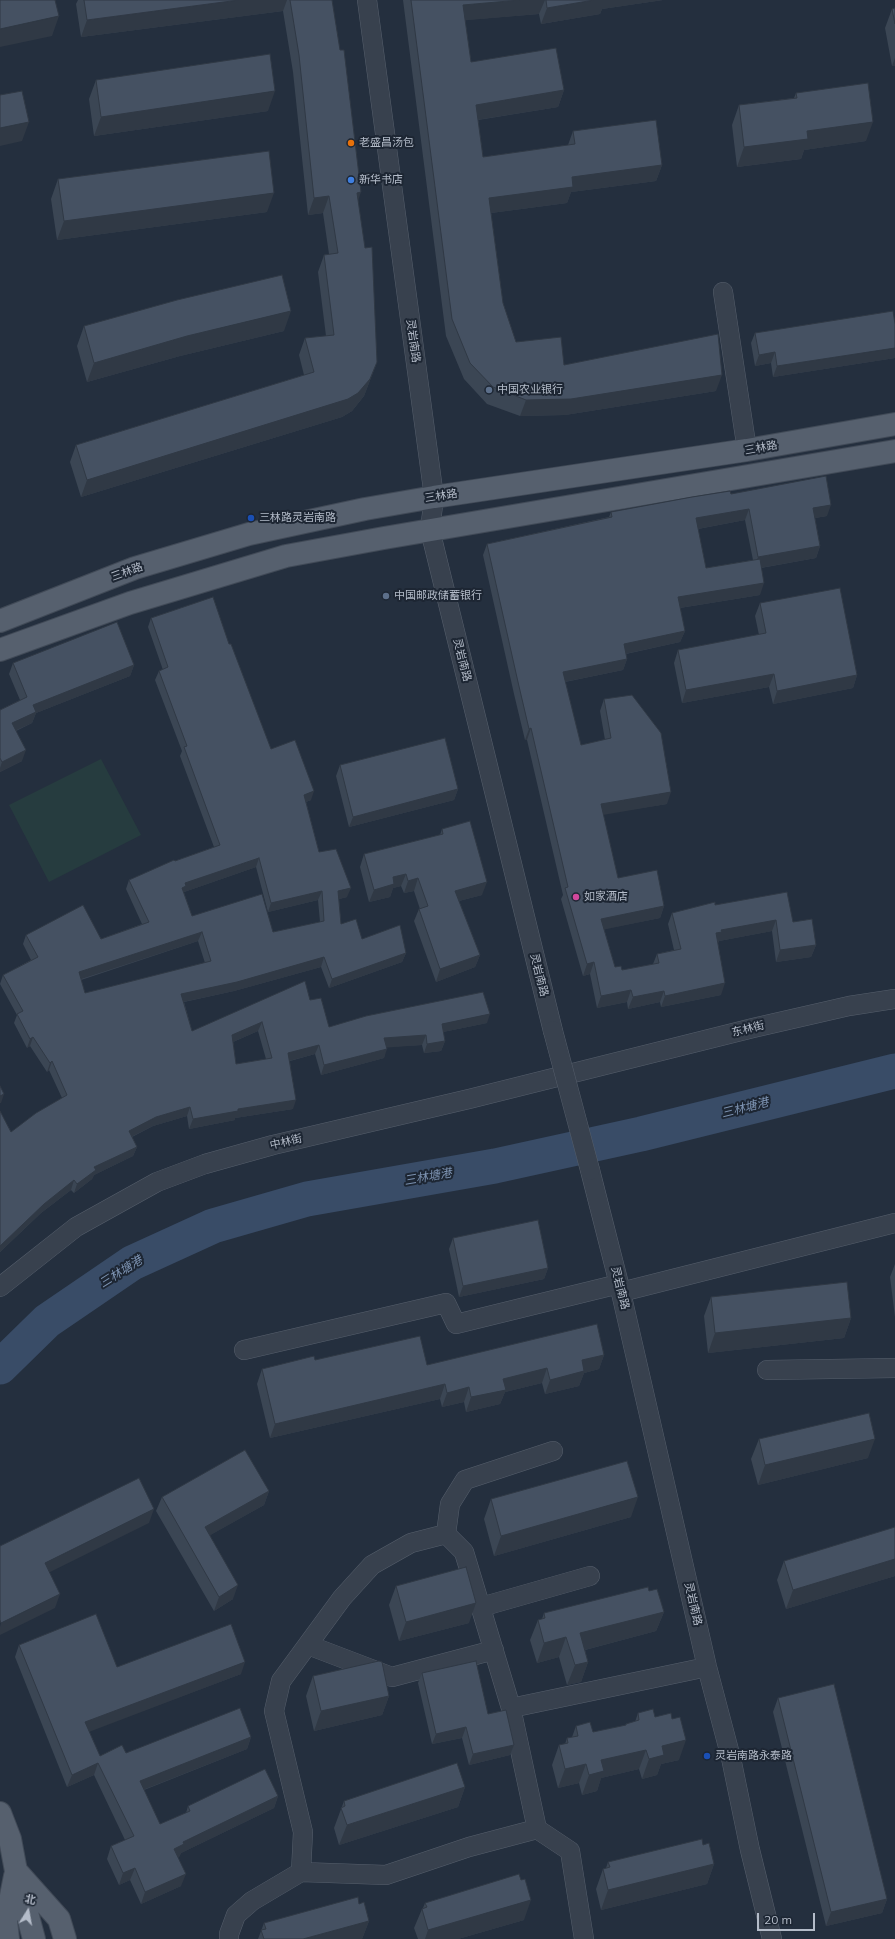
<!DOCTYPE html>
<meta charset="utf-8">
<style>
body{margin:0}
#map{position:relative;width:895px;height:1939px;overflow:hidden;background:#242f3e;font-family:Mulish,"Noto Sans SC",sans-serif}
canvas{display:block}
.north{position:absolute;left:8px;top:1891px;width:40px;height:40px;-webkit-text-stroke:3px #1d2633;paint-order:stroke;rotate:11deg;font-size:11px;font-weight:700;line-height:16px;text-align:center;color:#b4bcc9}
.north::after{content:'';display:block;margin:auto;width:14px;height:18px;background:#b4bcc9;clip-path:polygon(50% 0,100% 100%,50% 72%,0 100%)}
.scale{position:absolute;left:757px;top:1913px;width:58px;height:18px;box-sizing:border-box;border:2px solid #b4bcc9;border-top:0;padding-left:5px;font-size:12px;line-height:14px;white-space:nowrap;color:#b4bcc9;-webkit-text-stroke:3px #1d2633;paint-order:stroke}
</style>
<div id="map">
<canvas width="895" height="1939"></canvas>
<div class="north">北</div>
<div class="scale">20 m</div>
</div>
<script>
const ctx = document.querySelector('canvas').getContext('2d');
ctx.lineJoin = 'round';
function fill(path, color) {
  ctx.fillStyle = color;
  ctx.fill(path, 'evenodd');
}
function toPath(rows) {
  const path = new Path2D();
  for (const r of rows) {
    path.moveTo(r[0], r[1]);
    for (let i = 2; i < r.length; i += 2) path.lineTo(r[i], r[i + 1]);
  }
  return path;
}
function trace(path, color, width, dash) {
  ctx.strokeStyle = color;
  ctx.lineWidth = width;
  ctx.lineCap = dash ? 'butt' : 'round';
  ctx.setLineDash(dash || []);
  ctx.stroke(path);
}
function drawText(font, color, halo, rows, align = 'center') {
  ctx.font = font + ' Mulish,"Noto Sans SC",sans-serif';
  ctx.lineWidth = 4;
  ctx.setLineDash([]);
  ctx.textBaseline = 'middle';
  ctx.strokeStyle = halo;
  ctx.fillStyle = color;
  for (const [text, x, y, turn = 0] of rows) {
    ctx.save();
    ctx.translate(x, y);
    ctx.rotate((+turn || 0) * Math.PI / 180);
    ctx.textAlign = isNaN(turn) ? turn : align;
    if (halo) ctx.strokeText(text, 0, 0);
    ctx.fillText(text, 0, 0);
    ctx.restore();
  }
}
const green = toPath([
 [101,759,141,835,49,882,9,805]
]);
const river = toPath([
 [0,1367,47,1321,132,1263,213,1226,307,1199,495,1166,641,1134,895,1071]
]);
const minor = toPath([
 [367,0,434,497,430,530,553,1031],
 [723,292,747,450],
 [590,1170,619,1284,707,1667,731,1758,750,1850,772,1939],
 [0,1287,76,1227,157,1182,205,1164,273,1145,469,1099,753,1028,849,1006,895,999],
 [621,1292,895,1223],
 [244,1350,446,1303,456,1324,619,1284],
 [767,1370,895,1368],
 [446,1534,464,1552,511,1708,537,1829,570,1851,584,1939],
 [481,1607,590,1576],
 [308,1645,392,1677,494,1650],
 [511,1708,707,1667],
 [301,1872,303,1832,274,1711,281,1681,342,1598,372,1565,411,1543,446,1534,450,1504,465,1480,553,1451],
 [229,1939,229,1934,236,1915,252,1901,301,1872,386,1875,469,1847,537,1829]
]);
const major = toPath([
 [0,621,135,568,249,534,365,509,434,497,747,450,895,424],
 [0,650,130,603,286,556,384,538,895,451],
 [0,1813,10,1839,16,1871,34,1939],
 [18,1873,59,1919,65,1939],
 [8,1939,6,1921,15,1876]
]);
const minorBridge = toPath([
 [553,1031,590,1170]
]);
const wall = toPath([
 [78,0,332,0,358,202,377,362,364,396,352,411,342,417,81,497,70,462,76,445,304,375,299,355,305,338,326,336,318,272,324,255,329,254,323,213,308,215,293,72,283,11,81,37,76,4],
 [403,0,663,0,602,9,600,14,541,24,539,14,465,20,471,62,564,90,558,107,478,120,483,157,568,145,573,131,662,165,656,181,571,192,567,203,491,213,503,303,516,342,564,365,716,391,565,415,520,416,487,404,464,379,446,336],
 [895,8,895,66,892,66,885,28,892,9],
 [96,80,268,111,94,136,89,99],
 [796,93,866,141,804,150,801,159,737,167,732,125,739,105,794,98],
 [58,179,267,212,57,240,51,199],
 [84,326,284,331,180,356,87,382,77,346],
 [755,333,895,358,773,377,771,363,755,366,751,343],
 [731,494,827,516,815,518,820,546,816,558,761,568,760,595,680,608,685,631,680,642,626,654,627,659,623,670,565,682,581,745,605,740,600,711,604,699,667,804,603,814,618,878,664,906,660,918,604,929,615,967,622,970,653,964,657,954,674,950,668,924,672,913,715,905,793,922,816,945,811,957,776,962,772,931,719,941,718,943,721,995,661,1007,660,1002,628,1009,627,1002,597,1008,590,974,583,976,561,899,563,895,527,740,525,740,514,694,483,555,487,544,609,517,611,512],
 [745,520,753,560,706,568,698,529],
 [760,603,857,675,853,688,773,704,769,687,682,703,674,663,678,650,759,635,755,616],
 [151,618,229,644,271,749,311,800,306,802,319,852,347,897,339,899,341,924,362,939,406,953,402,962,329,988,321,967,234,991,184,1002,192,1031,310,1000,329,1027,487,1023,443,1032,445,1041,441,1051,424,1053,422,1045,386,1047,384,1058,321,1075,315,1054,290,1061,293,1109,235,1118,235,1120,189,1129,187,1116,153,1126,132,1137,137,1147,133,1156,94,1175,92,1179,74,1193,71,1190,41,1213,0,1252,0,1111,11,1132,62,1098,49,1070,47,1072,30,1046,27,1048,14,1023,17,1015,0,984,3,975,31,960,23,944,26,935,101,939,142,924,126,889,129,880,175,861,214,847,180,756,182,751,155,680,159,671,163,670,148,627],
 [256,867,268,912,318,900,320,922,273,932,192,916,184,893,184,892],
 [198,941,205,963,85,993,81,980],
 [258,1031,266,1059,236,1064,233,1042],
 [13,663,134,665,130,676,36,713,32,723,16,731,22,761,0,772,0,710,20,700,9,674],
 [340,765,458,789,454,800,349,827,336,776],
 [442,829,482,895,459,901,480,955,475,967,436,982,414,921,419,909,420,909,414,891,404,893,401,886,393,888,390,897,369,902,360,867,364,854,440,835],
 [453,1238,548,1268,544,1279,459,1297,449,1249],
 [895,1264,895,1317,890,1277],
 [711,1297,851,1318,844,1338,708,1353,704,1316],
 [604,1355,599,1369,584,1373,579,1386,545,1394,542,1383,505,1392,500,1404,466,1412,464,1402,442,1407,440,1399,270,1438,257,1384,262,1369,315,1360,427,1365],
 [759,1439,868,1458,758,1485,751,1459],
 [269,1491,264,1505,210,1535,233,1599,214,1611,156,1511,162,1497],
 [491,1499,631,1517,494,1556,484,1519],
 [895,1559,895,1576,786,1609,777,1580,784,1561],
 [396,1586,469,1623,399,1641,389,1605],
 [649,1591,664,1612,656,1631,585,1650,588,1662,581,1682,567,1685,559,1657,537,1663,530,1640,538,1620,542,1619,544,1613],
 [19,1645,117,1667,241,1674,89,1731,100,1756,126,1753,251,1737,247,1749,144,1790,160,1824,186,1813,188,1806,278,1796,274,1808,181,1853,179,1857,178,1857,181,1886,141,1904,130,1880,119,1885,107,1859,111,1846,125,1840,94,1775,67,1787,15,1657],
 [422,1673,488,1714,514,1745,510,1755,469,1765,462,1738,432,1744,418,1683],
 [313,1676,389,1696,382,1715,314,1731,306,1696],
 [778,1698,887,1899,882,1913,826,1926,773,1712],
 [638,1713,655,1717,679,1760,661,1764,657,1775,642,1779,639,1769,601,1778,597,1791,582,1795,579,1783,558,1788,552,1765,559,1745,565,1744,567,1738,572,1737,576,1726,593,1732,625,1726,626,1724,635,1722],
 [465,1787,458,1807,339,1845,334,1828,344,1801],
 [608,1862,714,1864,707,1884,601,1910,596,1889,603,1869,606,1868],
 [425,1903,524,1920,458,1939,418,1939,414,1928,422,1909,423,1908],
 [359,1904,369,1921,362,1939,258,1939,264,1923]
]);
const shadedWall = toPath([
 [239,0,287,0,283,11,81,37,87,20],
 [520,0,545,0,539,14,457,21,463,5],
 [594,0,663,0,602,9,600,14,541,24,547,8],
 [59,16,52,36,0,47,0,29],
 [895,58,895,66,892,66],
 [564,90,558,107,470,121,476,105],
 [275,91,268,111,94,136,101,117],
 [29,122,22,141,0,146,0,128],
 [873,122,866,141,804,150,801,159,737,167,744,147,807,131],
 [662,165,656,181,571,192,567,203,483,214,489,198,572,177],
 [361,192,355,210,357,193],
 [274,193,267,212,57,240,64,221],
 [329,196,323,213,308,215,314,198],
 [291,311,284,331,180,356,87,382,94,363,187,336],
 [895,348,895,358,773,377,777,366],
 [775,352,771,363,755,366,759,355],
 [377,362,364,396,352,411,342,417,81,497,87,480],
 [722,375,716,391,565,415,520,416,526,400],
 [831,505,827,516,809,519,813,508],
 [749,509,745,520,692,530,696,518],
 [820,546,816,558,754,569,758,557],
 [764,583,760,595,673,609,678,597],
 [685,631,680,642,620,655,624,644],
 [627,659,623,670,559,683,563,672],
 [134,665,130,676,36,713,32,723,8,734,12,723,33,705],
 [774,674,769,687,682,703,686,690],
 [857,675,853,688,773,704,777,691],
 [531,728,527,740,525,740,529,729],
 [26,750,22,761,0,772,0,768,2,762],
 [458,789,454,800,349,827,353,817],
 [314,791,311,800,300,804,304,795],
 [671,792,667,804,597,816,601,804],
 [259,858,256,867,184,892,183,895,182,888,185,883],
 [406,874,401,886,393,888,390,897,369,902,374,890,393,877],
 [418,878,414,891,404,893,408,881],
 [487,882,482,895,451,903,455,891],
 [351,888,347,897,335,900,338,891],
 [322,891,318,900,268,912,271,903],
 [664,906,660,918,597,931,601,919],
 [776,920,772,931,719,941,718,943,716,933,721,930],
 [202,932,198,941,75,981,79,972],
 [816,945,811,957,776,962,780,950],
 [406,953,402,962,329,988,332,979],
 [480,955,475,967,436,982,440,969],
 [324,957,321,967,234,991,178,1003,181,994],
 [594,962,590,974,583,976,587,964],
 [725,983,721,995,661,1007,665,996],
 [631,990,627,1002,597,1008,601,996],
 [664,991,660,1002,628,1009,633,997],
 [490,1014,487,1023,438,1033,442,1024],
 [262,1022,258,1031,228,1044,232,1035],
 [426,1035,422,1045,381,1048,384,1038],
 [33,1037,30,1046,27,1048,30,1039],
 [445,1041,441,1051,424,1053,427,1044],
 [319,1045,315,1054,285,1062,288,1053],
 [387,1049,384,1058,321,1075,324,1065],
 [52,1061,49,1070,47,1072,50,1063],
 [4,1094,1,1103,0,1103,0,1096],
 [296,1100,293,1109,235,1118,235,1120,189,1129,193,1119,238,1109],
 [190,1107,187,1116,153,1126,125,1140,129,1131,156,1117],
 [137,1147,133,1156,94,1175,92,1179,74,1193,77,1184,94,1167],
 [74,1180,71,1190,41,1213,0,1252,0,1246,44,1204],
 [548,1268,544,1279,459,1297,463,1286],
 [851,1318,844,1338,708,1353,715,1333],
 [604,1355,599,1369,584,1373,579,1386,545,1394,550,1380,582,1360],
 [547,1368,542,1383,505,1392,500,1404,466,1412,471,1397,503,1379],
 [445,1384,440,1399,270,1438,275,1424],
 [469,1387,464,1402,442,1407,447,1393],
 [875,1439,868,1458,758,1485,765,1465],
 [269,1491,264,1505,200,1541,205,1527],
 [638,1497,631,1517,494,1556,501,1536],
 [154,1509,149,1523,40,1577,45,1563],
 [895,1559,895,1576,786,1609,793,1590],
 [238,1585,233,1599,214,1611,219,1597],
 [60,1594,55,1608,0,1635,0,1627,1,1623],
 [476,1603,469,1623,399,1641,406,1622],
 [664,1612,656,1631,573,1653,580,1633],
 [566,1637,559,1657,537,1663,544,1643],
 [245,1662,241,1674,81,1735,85,1722],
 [588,1662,581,1682,567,1685,575,1665],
 [389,1696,382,1715,314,1731,321,1711],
 [466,1727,462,1738,432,1744,436,1734],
 [251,1737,247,1749,135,1793,140,1781],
 [686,1740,679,1760,661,1764,657,1775,642,1779,649,1759,662,1746],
 [514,1745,510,1755,469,1765,473,1754],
 [646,1750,639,1769,601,1778,597,1791,582,1795,589,1775,601,1760],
 [98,1763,94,1775,67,1787,72,1775],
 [586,1764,579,1783,558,1788,565,1769],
 [465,1787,458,1807,339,1845,347,1825],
 [278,1796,274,1808,181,1853,179,1857,170,1861,174,1849,183,1842],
 [714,1864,707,1884,601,1910,608,1890],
 [135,1868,130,1880,119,1885,123,1873],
 [186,1874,181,1886,141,1904,145,1892],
 [887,1899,882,1913,826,1926,831,1912],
 [531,1900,524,1920,458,1939,425,1939,428,1930],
 [369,1921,362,1939,303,1939]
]);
const building = toPath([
 [0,0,55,0,59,16,0,29,0,0],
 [84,0,239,0,87,20,84,0],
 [290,0,332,0,340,50,344,50,361,192,357,193,365,248,372,247,377,362,370,379,358,393,348,399,87,480,76,445,314,372,305,338,334,335,324,255,338,253,329,196,314,198,299,55,290,0],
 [411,0,520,0,463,5,471,62,556,48,564,90,476,105,483,157,575,144,573,131,656,120,662,165,572,177,573,187,489,198,503,303,516,342,561,337,564,365,718,334,722,375,571,399,526,400,493,387,470,363,452,319,411,0],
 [546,0,594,0,547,8,546,0],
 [895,8,895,24,892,9,895,8],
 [270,54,275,91,101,117,96,80,270,54],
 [868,83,873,122,807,131,808,139,744,147,739,105,797,98,796,93,868,83],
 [22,91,29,122,0,128,0,95,22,91],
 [269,151,274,193,64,221,58,179,269,151],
 [282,275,291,311,187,336,94,363,84,326,177,300,282,275],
 [893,311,895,324,895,348,777,366,775,352,759,355,755,333,893,311],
 [826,476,831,505,813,508,820,546,758,557,749,509,696,518,706,568,760,559,764,583,678,597,685,631,624,644,627,659,563,672,581,745,611,738,604,699,632,695,661,733,671,792,601,804,618,878,657,870,664,906,601,919,615,967,621,966,622,970,659,963,657,954,681,949,672,913,715,902,715,905,787,892,793,922,812,919,816,945,780,950,776,920,721,930,722,932,716,933,725,983,665,996,664,991,633,997,631,990,601,996,594,962,587,964,565,888,568,887,531,728,529,729,518,682,487,544,612,517,611,512,692,497,730,491,731,494,826,476],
 [840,588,857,675,777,691,774,674,686,690,678,650,766,633,760,603,840,588],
 [213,597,229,644,231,644,271,749,295,740,314,791,304,795,319,852,336,849,351,888,338,891,341,924,356,919,362,939,400,925,406,953,332,979,324,957,237,982,181,994,192,1031,305,981,310,1000,321,998,329,1027,366,1016,483,992,490,1014,442,1024,445,1041,427,1044,426,1035,384,1038,387,1049,324,1065,319,1045,288,1053,296,1100,238,1109,238,1111,193,1119,190,1107,156,1117,129,1131,137,1147,94,1167,96,1170,77,1184,74,1180,44,1204,0,1246,0,1111,11,1132,36,1113,67,1095,52,1061,50,1063,33,1037,30,1039,17,1014,23,1011,3,975,38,957,26,935,83,905,101,939,149,922,129,880,174,860,175,861,220,845,184,747,187,746,159,671,168,667,151,618,213,597],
 [259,858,271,903,322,891,324,921,273,932,262,894,192,916,182,888,186,886,185,883,259,858],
 [202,932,211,961,85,993,79,972,202,932],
 [262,1022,272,1058,236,1064,232,1035,262,1022],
 [117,622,134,665,33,705,36,712,12,723,26,750,2,762,0,758,0,710,27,697,13,663,117,622],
 [445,738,458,789,353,817,340,765,445,738],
 [470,821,487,882,455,891,480,955,440,969,419,909,428,906,418,878,408,881,406,874,393,877,394,884,374,890,364,854,443,834,442,829,470,821],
 [0,1086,4,1094,0,1096,0,1086],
 [538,1220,548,1268,463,1286,453,1238,538,1220],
 [847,1282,851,1318,715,1333,711,1297,847,1282],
 [597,1324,604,1355,582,1360,584,1371,550,1380,547,1368,503,1379,506,1390,471,1397,469,1387,447,1393,445,1384,275,1424,262,1369,314,1356,315,1360,420,1336,427,1365,597,1324],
 [869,1413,875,1439,765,1465,759,1439,869,1413],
 [245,1450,269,1491,205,1527,238,1585,219,1597,162,1497,245,1450],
 [627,1461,638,1497,501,1536,491,1499,627,1461],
 [139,1478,154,1509,45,1563,60,1594,1,1623,0,1620,0,1546,139,1478],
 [895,1527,895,1559,793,1590,784,1561,895,1527],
 [466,1567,476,1603,406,1622,396,1586,466,1567],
 [648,1587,649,1591,657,1589,664,1612,580,1633,588,1662,575,1665,566,1637,544,1643,538,1620,545,1618,544,1613,648,1587],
 [96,1614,117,1667,231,1624,245,1662,85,1722,100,1756,122,1745,126,1753,240,1708,251,1737,140,1781,160,1824,190,1811,188,1806,265,1769,278,1796,183,1842,184,1844,174,1849,186,1874,145,1892,135,1868,123,1873,111,1846,134,1836,98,1763,72,1775,19,1645,96,1614],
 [379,1661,382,1662,389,1696,321,1711,313,1676,379,1661],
 [476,1661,488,1714,506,1710,514,1745,473,1754,466,1727,436,1734,422,1673,476,1661],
 [834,1684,887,1899,831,1912,778,1698,834,1684],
 [653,1709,655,1717,671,1713,672,1719,680,1717,686,1740,662,1746,664,1755,649,1759,646,1750,601,1760,604,1771,589,1775,586,1764,565,1769,559,1745,568,1743,567,1738,578,1736,576,1726,590,1722,593,1732,626,1725,626,1724,639,1720,638,1713,653,1709],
 [457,1763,465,1787,347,1825,341,1808,345,1806,344,1801,457,1763],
 [702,1839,703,1845,709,1843,714,1864,608,1890,603,1869,610,1867,608,1862,702,1839],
 [519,1874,521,1880,525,1879,531,1900,428,1930,422,1909,427,1907,425,1903,519,1874],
 [358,1897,359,1904,364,1902,369,1921,303,1939,264,1939,261,1930,266,1929,264,1923,358,1897]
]);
const markers = [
 [351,143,4,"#e8710a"],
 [351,180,4,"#3f7fe0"],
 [489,390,4,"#5c6f8a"],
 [251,518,4,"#1a4fb4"],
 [386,596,4,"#5c6f8a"],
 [576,897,4,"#d1479c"],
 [707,1756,4,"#1a4fb4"]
];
const poiNames = [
 ["老盛昌汤包",359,143],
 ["新华书店",359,180],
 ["中国农业银行",497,390],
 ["三林路灵岩南路",259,518],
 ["中国邮政储蓄银行",394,596],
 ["如家酒店",584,897],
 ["灵岩南路永泰路",715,1756]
];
const streetNames = [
 ["灵岩南路",413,341,82],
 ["三林路",761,448,-10],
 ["三林路",441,496,-9],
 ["三林路",127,572,-20],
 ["灵岩南路",462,660,76],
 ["灵岩南路",539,975,76],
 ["东林街",748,1029,-14],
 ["中林街",286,1142,-13],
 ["灵岩南路",620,1288,76],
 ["灵岩南路",693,1604,77]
];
const waterNames = [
 ["三林塘港",745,1108,-14],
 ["三林塘港",428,1177,-10],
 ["三林塘港",121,1272,-32]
];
fill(green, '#263c3f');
trace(river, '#394c67', 35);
trace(minor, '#565f6c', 20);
trace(major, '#414a57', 24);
trace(minor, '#38414e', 19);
trace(major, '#56606e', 22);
trace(minorBridge, '#565f6c', 20, []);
trace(minorBridge, '#38414e', 19);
fill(wall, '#3b4654');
fill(shadedWall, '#303945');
fill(building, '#455162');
trace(building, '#303945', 1);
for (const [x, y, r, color] of markers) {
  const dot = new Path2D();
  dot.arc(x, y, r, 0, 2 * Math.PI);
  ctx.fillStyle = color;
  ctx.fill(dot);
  trace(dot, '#1d2633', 1.5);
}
drawText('11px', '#b4bcc9', '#1d2633', poiNames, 'left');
drawText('11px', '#b4bcc9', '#1d2633', streetNames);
drawText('italic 12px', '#7c92b1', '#1d2633', waterNames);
</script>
